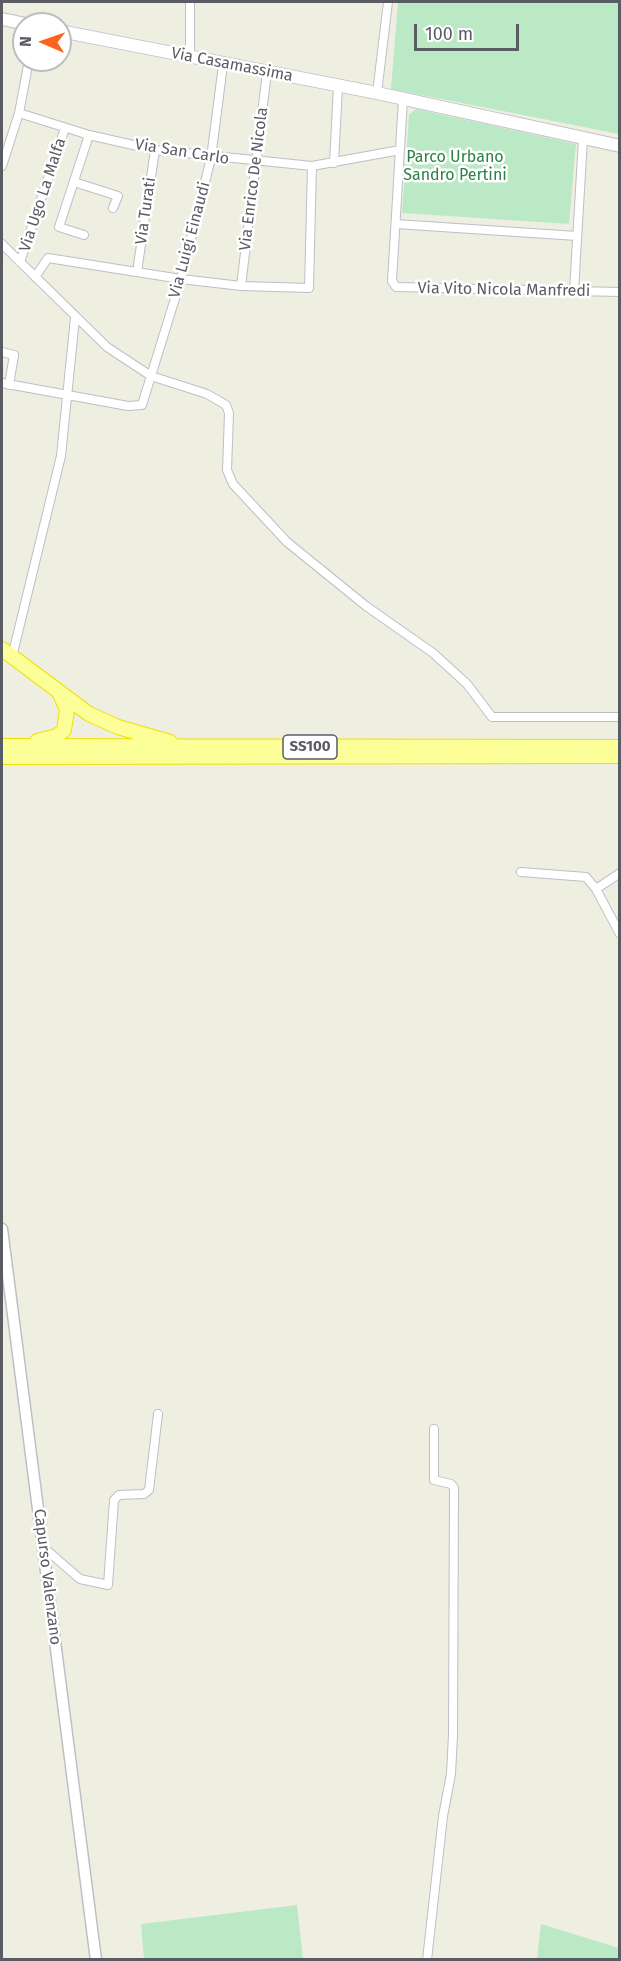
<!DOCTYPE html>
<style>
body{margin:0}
#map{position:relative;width:621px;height:1961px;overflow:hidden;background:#eeefe1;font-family:"Fira Sans",sans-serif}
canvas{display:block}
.frame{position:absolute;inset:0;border:3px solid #5a5c64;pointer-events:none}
.north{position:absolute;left:12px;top:12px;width:60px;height:60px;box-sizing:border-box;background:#fff;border:2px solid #bdbec1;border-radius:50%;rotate:272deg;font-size:16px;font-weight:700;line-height:24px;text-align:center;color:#5a5c64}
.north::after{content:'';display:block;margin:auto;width:21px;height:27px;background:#fa641c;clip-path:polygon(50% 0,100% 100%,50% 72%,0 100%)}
.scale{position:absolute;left:414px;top:24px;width:105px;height:27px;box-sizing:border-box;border:3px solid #5a5c64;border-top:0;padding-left:8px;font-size:18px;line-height:21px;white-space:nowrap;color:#5a5c64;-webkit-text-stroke:4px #fff;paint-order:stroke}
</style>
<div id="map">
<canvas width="621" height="1961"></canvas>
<div class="frame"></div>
<div class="north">N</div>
<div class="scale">100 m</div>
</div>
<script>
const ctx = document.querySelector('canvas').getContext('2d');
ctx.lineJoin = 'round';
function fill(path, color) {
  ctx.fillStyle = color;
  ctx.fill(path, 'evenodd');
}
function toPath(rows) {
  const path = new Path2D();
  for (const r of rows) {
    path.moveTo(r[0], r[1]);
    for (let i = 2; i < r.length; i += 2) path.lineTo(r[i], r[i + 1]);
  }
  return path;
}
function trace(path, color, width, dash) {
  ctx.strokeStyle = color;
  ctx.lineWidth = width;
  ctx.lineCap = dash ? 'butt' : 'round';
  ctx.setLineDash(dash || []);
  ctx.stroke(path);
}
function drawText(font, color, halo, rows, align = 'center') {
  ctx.font = font + ' "Fira Sans",sans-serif';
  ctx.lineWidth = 5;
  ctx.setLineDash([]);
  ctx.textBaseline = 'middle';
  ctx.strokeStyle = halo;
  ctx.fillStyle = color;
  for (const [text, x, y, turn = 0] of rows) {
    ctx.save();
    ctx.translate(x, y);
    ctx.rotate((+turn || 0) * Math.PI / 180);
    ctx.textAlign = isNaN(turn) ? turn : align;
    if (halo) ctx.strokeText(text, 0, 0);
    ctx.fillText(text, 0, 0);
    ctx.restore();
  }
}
const green = toPath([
 [398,2,619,2,619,134,391,89],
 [416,109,576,144,569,224,402,213,409,115],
 [297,1905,303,1959,144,1959,141,1924],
 [541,1924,619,1948,619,1959,537,1959]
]);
const minor = toPath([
 [190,58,190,2],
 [29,60,19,113,89,135,155,150,312,166,400,150],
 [377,93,388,2],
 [403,99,392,281,396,287,620,292],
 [334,163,338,86],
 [2,166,19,113],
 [74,182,118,196,113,208],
 [396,224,577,236],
 [84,235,59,227,89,135],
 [2,244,107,347,151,376,207,394,226,405,229,413,227,470,233,484,287,542,366,606,433,653,467,684,492,717,620,717],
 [20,262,65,128],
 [137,272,155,150],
 [35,277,48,258,181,279,241,286,309,288,312,166],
 [241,286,267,72],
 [574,291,583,139],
 [2,352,14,355,9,385],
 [2,383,128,406,142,405,181,279,211,158,223,65],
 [12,657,61,456,75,318],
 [521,872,586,877,596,889,620,934],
 [596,889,620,873],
 [43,1547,80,1579,108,1585,114,1500,119,1495,144,1494,149,1490,158,1414],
 [427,1960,443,1816,451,1774,453,1735,454,1488,451,1484,434,1480,434,1429]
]);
const tertiary = toPath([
 [2,1229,96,1960]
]);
const secondary = toPath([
 [2,19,26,24],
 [60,31,377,93,620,146]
]);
const trunk = toPath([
 [2,649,89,714,118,727,170,742],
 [37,741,57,736,64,730,67,710,60,694],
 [2,746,620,747],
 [2,757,620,756]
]);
const shields = [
 [310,747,54]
];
const shieldNames = [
 ["SS100",310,747]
];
const streetNames = [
 ["Via Casamassima",232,65,11],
 ["Via San Carlo",182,152,9],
 ["Via Enrico De Nicola",254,179,-83],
 ["Via Ugo La Malfa",43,195,-72],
 ["Via Turati",146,211,-82],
 ["Via Luigi Einaudi",190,240,-75],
 ["Via Vito Nicola Manfredi",504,290,1],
 ["Capurso Valenzano",47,1577,83]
];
const parkNames = [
 ["Parco Urbano",455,158],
 ["Sandro Pertini",455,176]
];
fill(green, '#bbe9c6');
trace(minor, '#bebfc6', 10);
trace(tertiary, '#bebfc6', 13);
trace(secondary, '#bec0c9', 14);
trace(trunk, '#f0e000', 16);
trace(minor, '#fff', 8);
trace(tertiary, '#fff', 10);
trace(secondary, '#fff', 12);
trace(trunk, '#fcfe97', 14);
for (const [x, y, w] of shields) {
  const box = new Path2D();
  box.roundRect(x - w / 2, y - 12, w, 24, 4.5);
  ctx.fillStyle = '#fff';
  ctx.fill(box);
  trace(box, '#5a5c64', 1.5);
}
drawText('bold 15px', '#5a5c64', null, shieldNames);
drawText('16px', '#5a5c64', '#fff', streetNames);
drawText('16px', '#2b8244', '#fff', parkNames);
</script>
